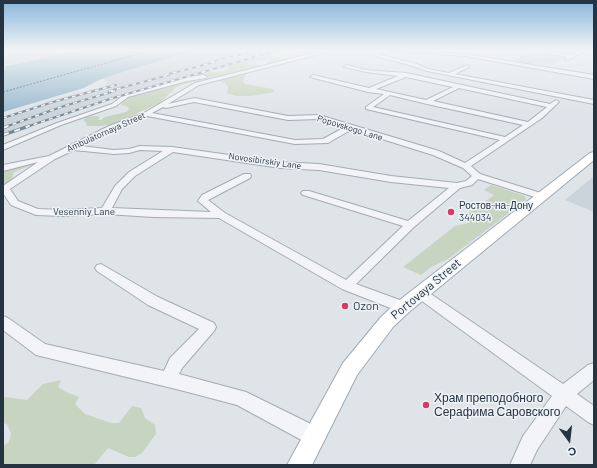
<!DOCTYPE html>
<meta charset="utf-8">
<style>
body{margin:0}
#map{position:relative;width:597px;height:468px;overflow:hidden;background:#dfe4e9;font-family:Barlow,sans-serif}
canvas{display:block}
.frame{position:absolute;inset:0;border:4px solid #263441;pointer-events:none}
.north{position:absolute;left:549px;top:420px;width:40px;height:40px;-webkit-text-stroke:3px #eef3f7;paint-order:stroke;rotate:165deg;font-size:11px;font-weight:700;line-height:16px;text-align:center;color:#263441}
.north::after{content:'';display:block;margin:auto;width:14px;height:18px;background:#263441;clip-path:polygon(50% 0,100% 100%,50% 72%,0 100%)}
</style>
<div id="map">
<canvas width="597" height="468"></canvas>
<div class="frame"></div>
<div class="north">С</div>
</div>
<script>
const ctx = document.querySelector('canvas').getContext('2d');
ctx.lineJoin = 'round';
function fill(path, color) {
  ctx.fillStyle = color;
  ctx.fill(path, 'evenodd');
}
function toPath(rows) {
  const path = new Path2D();
  for (const r of rows) {
    path.moveTo(r[0], r[1]);
    for (let i = 2; i < r.length; i += 2) path.lineTo(r[i], r[i + 1]);
  }
  return path;
}
function trace(path, color, width, dash) {
  ctx.strokeStyle = color;
  ctx.lineWidth = width;
  ctx.lineCap = dash ? 'butt' : 'round';
  ctx.setLineDash(dash || []);
  ctx.stroke(path);
}
function drawText(font, color, halo, rows, align = 'center') {
  ctx.font = font + ' Barlow,sans-serif';
  ctx.lineWidth = 3;
  ctx.setLineDash([]);
  ctx.textBaseline = 'middle';
  ctx.strokeStyle = halo;
  ctx.fillStyle = color;
  for (const [text, x, y, turn = 0] of rows) {
    ctx.save();
    ctx.translate(x, y);
    ctx.rotate((+turn || 0) * Math.PI / 180);
    ctx.textAlign = isNaN(turn) ? turn : align;
    if (halo) ctx.strokeText(text, 0, 0);
    ctx.fillText(text, 0, 0);
    ctx.restore();
  }
}
const built = toPath([
 [3,50,79,50,3,67],
 [196,50,283,50,109,100,66,114,3,137,3,117,56,99,106,86,105,78,175,55],
 [530,52,544,54,547,53,569,56,553,64,544,63,529,64,511,61],
 [594,176,594,212,565,200]
]);
const green = toPath([
 [300,55,302,55,269,64,265,63,273,59,258,60,247,64,251,65,263,65,184,84,176,87,160,103,113,124,100,126,87,126,86,122,83,120,87,117,96,116,100,117,98,120,101,120,105,117,126,112,129,109,128,107,121,105,124,101,131,96,159,88,161,85,202,73,225,71,229,69,227,66,255,58,274,56,281,59],
 [244,74,246,74,243,81,245,84,273,89,275,92,251,96,236,96,226,93,229,88,225,83,218,81,218,79],
 [41,161,14,172,12,178,16,179,3,187,3,171],
 [491,185,525,196,526,200,448,259,431,267,421,275,403,267,455,226,468,223,462,218,494,195,484,190],
 [61,380,58,387,66,392,79,397,75,404,85,414,111,423,119,423,132,406,141,408,145,418,155,425,156,434,142,453,135,457,129,457,108,448,94,465,3,465,3,446,9,442,11,433,7,424,3,423,3,400,5,397,27,400,43,384]
]);
const water = toPath([
 [79,50,196,50,132,69,99,80,84,88,3,112,3,70,6,69,3,67]
]);
const ferry = toPath([
 [3,92,152,50]
]);
const minor = toPath([
 [325,50,335,50,199,85,168,104,194,98,288,116,319,115,439,151,465,163,500,140,366,109,366,107,384,94,368,92,310,77,313,75,369,88,398,76,366,72,344,67,346,65,366,70,406,73,550,104,556,100,559,102,542,118,471,166,480,174,544,194,546,196,544,198,538,198,478,179,472,185,460,188,414,227,356,284,408,303,410,307,408,311,403,312,398,311,342,289,219,218,153,217,106,214,62,216,36,215,11,205,3,193,3,186,38,162,3,171,3,165,49,156,109,126,144,113,195,83,325,50],
 [406,77,453,87,426,100,376,89,406,77],
 [459,88,547,107,528,122,433,101,459,88],
 [390,95,427,104,523,125,505,137,373,107,390,95],
 [194,102,288,120,319,119,345,127,323,139,295,140,152,113,163,107,166,108,194,102],
 [147,116,295,144,328,143,347,132,353,130,433,155,463,168,472,176,466,181,457,183,391,176,319,164,280,162,172,147,140,146,129,149,114,150,81,146,147,116],
 [74,150,114,154,129,153,140,150,163,151,129,172,115,186,102,208,62,210,38,209,18,201,10,189,55,159,74,150],
 [173,152,280,168,319,170,391,182,449,188,408,221,309,191,303,191,301,193,303,195,403,226,346,280,225,213,208,200,250,178,251,176,250,174,244,174,202,195,198,201,211,212,112,208,122,189,135,176,173,152],
 [376,50,380,50,379,54,417,64,428,69,449,73,467,65,469,67,455,74,594,100,594,104,427,71,413,66,375,56,374,54,376,50],
 [383,50,465,54,594,75,594,79,465,56,383,50],
 [531,50,542,50,572,55,582,50,587,50,567,60,565,59,568,57,531,50],
 [204,75,207,77,206,78,187,81,128,97,116,106,61,125,3,150,3,145,57,123,112,104,124,95,187,77,204,75],
 [101,264,158,297,214,323,216,327,214,331,182,368,179,374,246,392,321,429,323,436,321,443,314,445,307,443,237,405,180,390,36,355,3,330,3,316,8,318,45,344,164,371,170,358,199,329,148,305,97,271,95,268,97,265,101,264],
 [420,288,425,290,563,384,588,365,594,363,594,380,577,394,594,406,594,425,588,422,566,406,537,450,530,465,510,465,523,436,552,396,415,296,413,293,415,290,420,288]
]);
const major = toPath([
 [594,152,594,160,409,312,393,327,357,375,312,465,287,465,343,363,381,317,397,302,590,153,594,152]
]);
const railFar1 = toPath([
 [210,62,254,51],
 [165,75,215,62],
 [109,91,169,75],
 [3,118,53,102,116,85],
 [5,127,64,106,115,91],
 [26,127,110,99,279,50]
]);
const rail = toPath([
 [3,128,8,126],
 [3,135,29,126]
]);
const markers = [
 [451,212,4,"#d83a67"],
 [345,306,4,"#d83a67"],
 [426,405,4,"#d83a67"]
];
const farStreetnames = [
 ["Popovskogo Lane",350,128,17],
 ["Ambulatornaya Street",106,132,-24],
 ["Novosibirskiy Lane",265,161,8]
];
const poiNames = [
 ["Ростов-на-Дону",459,206],
 ["344034",459,218]
];
const streetNames = [
 ["Vesenniy Lane",84,212]
];
const nearStreetnames = [
 ["Portovaya Street",426,289,-40]
];
const nearPoinames = [
 ["Ozon",353,306],
 ["Храм преподобного",434,398],
 ["Серафима Саровского",434,412]
];
fill(built, '#ccd4db');
fill(green, '#c7d4bf');
fill(water, '#97b8cc');
trace(ferry, '#2d5978', 1, [2, 1.5]);
trace(minor, '#a4acb3', 2);
trace(major, '#9daab6', 2);
fill(minor, '#f2f4f7');
fill(major, '#fff');
trace(railFar1, '#778694', 2);
trace(rail, '#778694', 3);
trace(railFar1, '#eef3f7', 1.5, [4]);
trace(rail, '#eef3f7', 2, [6]);
const sky = ctx.createLinearGradient(0, 0, 0, 116);
sky.addColorStop(0, '#87b6dd');
sky.addColorStop(0.43, '#f1f3f5');
sky.addColorStop(1, '#f1f3f500');
ctx.fillStyle = sky;
ctx.fillRect(0, 0, 597, 116);
for (const [x, y, r, color] of markers) {
  const dot = new Path2D();
  dot.arc(x, y, r, 0, 2 * Math.PI);
  ctx.fillStyle = color;
  ctx.fill(dot);
  trace(dot, '#eef3f7', 1.5);
}
drawText('9px', '#263441', '#eef3f7', farStreetnames);
drawText('10px', '#263441', '#eef3f7', poiNames, 'left');
drawText('10px', '#263441', '#eef3f7', streetNames);
drawText('12px', '#263441', '#eef3f7', nearStreetnames);
drawText('12px', '#263441', '#eef3f7', nearPoinames, 'left');
</script>
